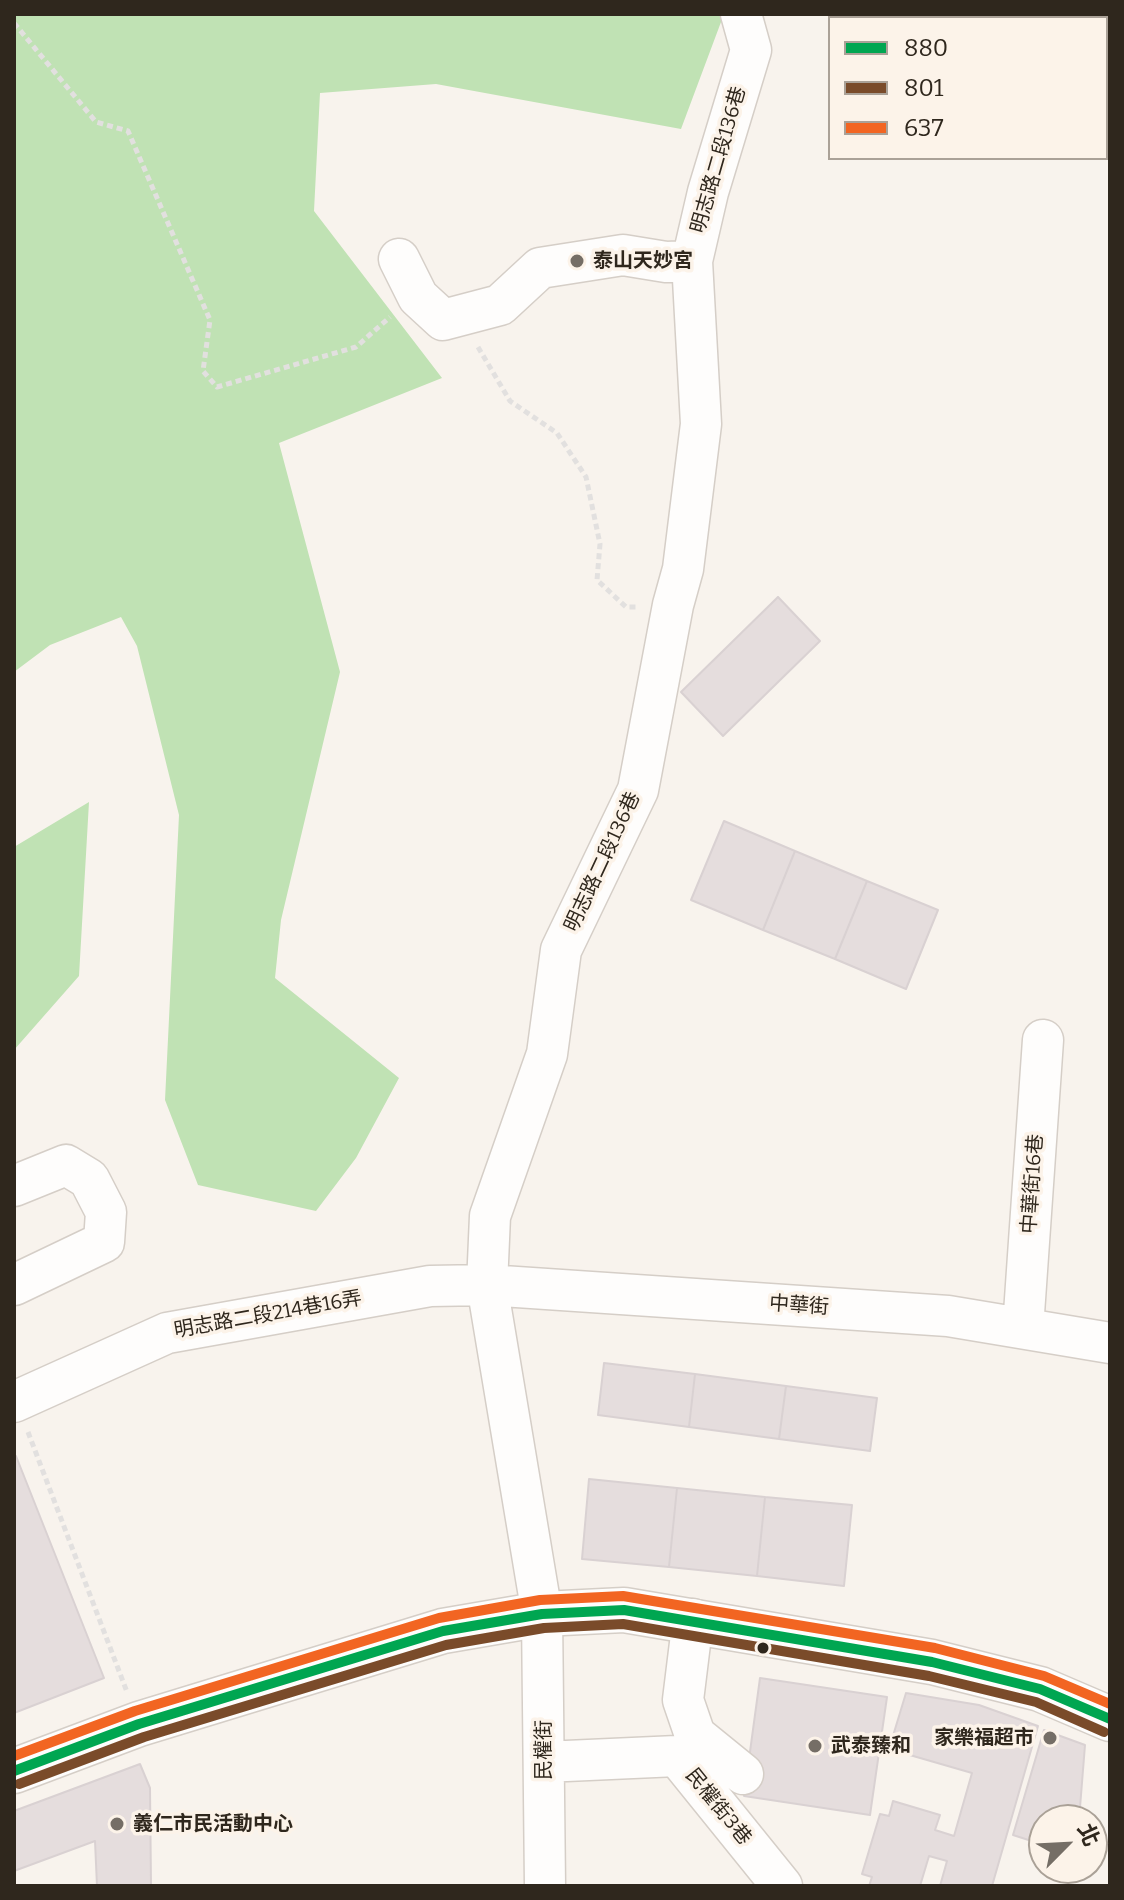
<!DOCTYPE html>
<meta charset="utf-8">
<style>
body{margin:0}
#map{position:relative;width:1124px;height:1900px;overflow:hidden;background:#f8f3ed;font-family:Bitter,"Noto Sans TC",serif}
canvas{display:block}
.frame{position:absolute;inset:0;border:16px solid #2f271d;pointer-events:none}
.legend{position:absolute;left:828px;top:16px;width:280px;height:144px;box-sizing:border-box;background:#fcf3e9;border:2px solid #aaa197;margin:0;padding:10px 14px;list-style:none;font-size:24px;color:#2f271d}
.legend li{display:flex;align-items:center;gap:16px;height:40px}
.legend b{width:40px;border:2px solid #aaa197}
.north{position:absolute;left:1028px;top:1804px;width:80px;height:80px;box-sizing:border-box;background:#fcf3e9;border:2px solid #aaa197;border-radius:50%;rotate:66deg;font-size:22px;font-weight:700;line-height:32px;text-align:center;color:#2f271d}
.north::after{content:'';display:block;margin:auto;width:28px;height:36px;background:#756e66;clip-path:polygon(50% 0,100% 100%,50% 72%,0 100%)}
</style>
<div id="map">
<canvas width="1124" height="1900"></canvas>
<div class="frame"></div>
<ul class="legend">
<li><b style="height:10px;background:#00a651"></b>880</li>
<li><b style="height:10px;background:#7a4b2a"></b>801</li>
<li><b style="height:10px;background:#f26522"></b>637</li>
</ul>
<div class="north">北</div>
</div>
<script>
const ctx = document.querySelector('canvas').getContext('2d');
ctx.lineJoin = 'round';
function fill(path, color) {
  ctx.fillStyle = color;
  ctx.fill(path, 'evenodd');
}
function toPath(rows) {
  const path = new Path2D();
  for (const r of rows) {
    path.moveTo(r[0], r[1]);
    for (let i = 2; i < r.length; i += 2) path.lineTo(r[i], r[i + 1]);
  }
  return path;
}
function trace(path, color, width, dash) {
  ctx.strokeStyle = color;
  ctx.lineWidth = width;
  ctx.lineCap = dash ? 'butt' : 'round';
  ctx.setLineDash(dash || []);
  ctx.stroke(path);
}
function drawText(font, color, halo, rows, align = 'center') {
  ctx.font = font + ' Bitter,"Noto Sans TC",serif';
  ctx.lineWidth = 7;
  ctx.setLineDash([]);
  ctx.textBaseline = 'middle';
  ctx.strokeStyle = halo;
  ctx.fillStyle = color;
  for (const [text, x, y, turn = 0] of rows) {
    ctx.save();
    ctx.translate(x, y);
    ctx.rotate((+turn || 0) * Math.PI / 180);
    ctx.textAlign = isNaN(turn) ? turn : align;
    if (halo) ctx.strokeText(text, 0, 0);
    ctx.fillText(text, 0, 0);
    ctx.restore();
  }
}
const forest = toPath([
 [14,14,724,14,681,129,436,84,320,93,314,211,442,378,279,443,340,672,281,920,275,978,399,1078,356,1158,316,1211,198,1185,165,1100,179,815,137,646,121,617,50,645,14,672],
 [89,802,79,976,14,1050,14,847]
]);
const building = toPath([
 [778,597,820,641,723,736,681,692,778,597],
 [724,821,795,851,763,930,691,900,724,821],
 [795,851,867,881,835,959,763,930,795,851],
 [867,881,938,910,906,989,835,959,867,881],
 [604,1363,695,1374,689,1427,598,1415,604,1363],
 [695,1374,786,1386,779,1439,689,1427,695,1374],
 [786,1386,877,1398,870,1451,779,1439,786,1386],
 [16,1456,104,1678,14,1713,14,1457,16,1456],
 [589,1479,677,1488,669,1567,582,1559,589,1479],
 [677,1488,765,1497,757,1576,669,1567,677,1488],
 [765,1497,852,1505,844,1586,757,1576,765,1497],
 [760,1678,887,1697,870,1815,744,1796,760,1678],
 [906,1693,979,1705,1038,1726,992,1886,940,1886,947,1861,929,1856,920,1886,869,1886,872,1877,862,1874,880,1814,889,1816,893,1801,940,1815,935,1830,954,1836,972,1773,889,1749,906,1693],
 [1044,1730,1085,1745,1079,1820,1044,1820,1044,1845,1013,1835,1044,1730],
 [140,1764,150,1788,151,1886,97,1886,95,1841,14,1871,14,1811,140,1764]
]);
const path = toPath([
 [14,23,96,122,128,131,210,320,203,371,217,387,356,347,390,317],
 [478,347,510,401,557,433,586,477,600,544,597,580,626,607,637,607],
 [28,1432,127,1692]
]);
const minor = toPath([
 [399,259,418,297,443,320,500,305,540,268,623,255,666,262,692,261],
 [14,1186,66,1165,89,1179,106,1212,104,1242,14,1285],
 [1023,1328,1043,1040],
 [14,1402,167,1333,430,1286,487,1285,948,1316,1110,1343],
 [693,1619,683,1700,695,1735,743,1774],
 [544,1762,677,1756,782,1886],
 [545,1886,542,1614,487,1285,490,1216,547,1054,561,950,638,790,673,605,683,569,701,424,692,261,708,192,751,50,741,14]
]);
const major = toPath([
 [14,1771,139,1724,443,1631,542,1614,624,1610,932,1662,1040,1689,1110,1719]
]);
const bus1 = toPath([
 [14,1771,139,1724,443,1631,542,1614,624,1610,932,1662,1040,1689,1110,1719]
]);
const bus2 = toPath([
 [19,1784,144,1737,446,1645,544,1628,623,1624,929,1676,1036,1702,1104,1732]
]);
const bus3 = toPath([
 [14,1756,135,1711,439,1618,540,1600,623,1596,935,1648,1044,1676,1110,1704]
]);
const markers = [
 [577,261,8,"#756e66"],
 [763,1648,7,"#2f271d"],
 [1050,1738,8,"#756e66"],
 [815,1746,8,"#756e66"],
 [117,1824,8,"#756e66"]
];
const streetNames = [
 ["明志路二段136巷",719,160,-74],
 ["明志路二段136巷",603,862,-65],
 ["中華街16巷",1033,1184,-86],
 ["中華街",799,1306,4],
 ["明志路二段214巷16弄",268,1315,-10],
 ["民權街",544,1750,-90],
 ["民權街3巷",718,1807,51]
];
const poiNames = [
 ["泰山天妙宮",593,261],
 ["家樂福超市",1034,1738,"right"],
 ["武泰臻和",831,1746],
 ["義仁市民活動中心",133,1824]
];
fill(forest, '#c0e2b4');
fill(building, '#e5dddd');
trace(building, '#d9d1d2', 2);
trace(minor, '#d5cec7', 43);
trace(major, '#d5cec7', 47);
trace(path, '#e2e0df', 5, [6, 4]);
trace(minor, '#fefdfc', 40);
trace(major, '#fefdfc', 44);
trace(bus1, '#00a651', 10);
trace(bus2, '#7a4b2a', 10);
trace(bus3, '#f26522', 10);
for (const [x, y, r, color] of markers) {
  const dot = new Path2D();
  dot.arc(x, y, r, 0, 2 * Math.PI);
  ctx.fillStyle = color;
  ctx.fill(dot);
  trace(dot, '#fcf3e9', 3);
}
drawText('20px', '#2f271d', '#fcf3e9', streetNames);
drawText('bold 20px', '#2f271d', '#fcf3e9', poiNames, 'left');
</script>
